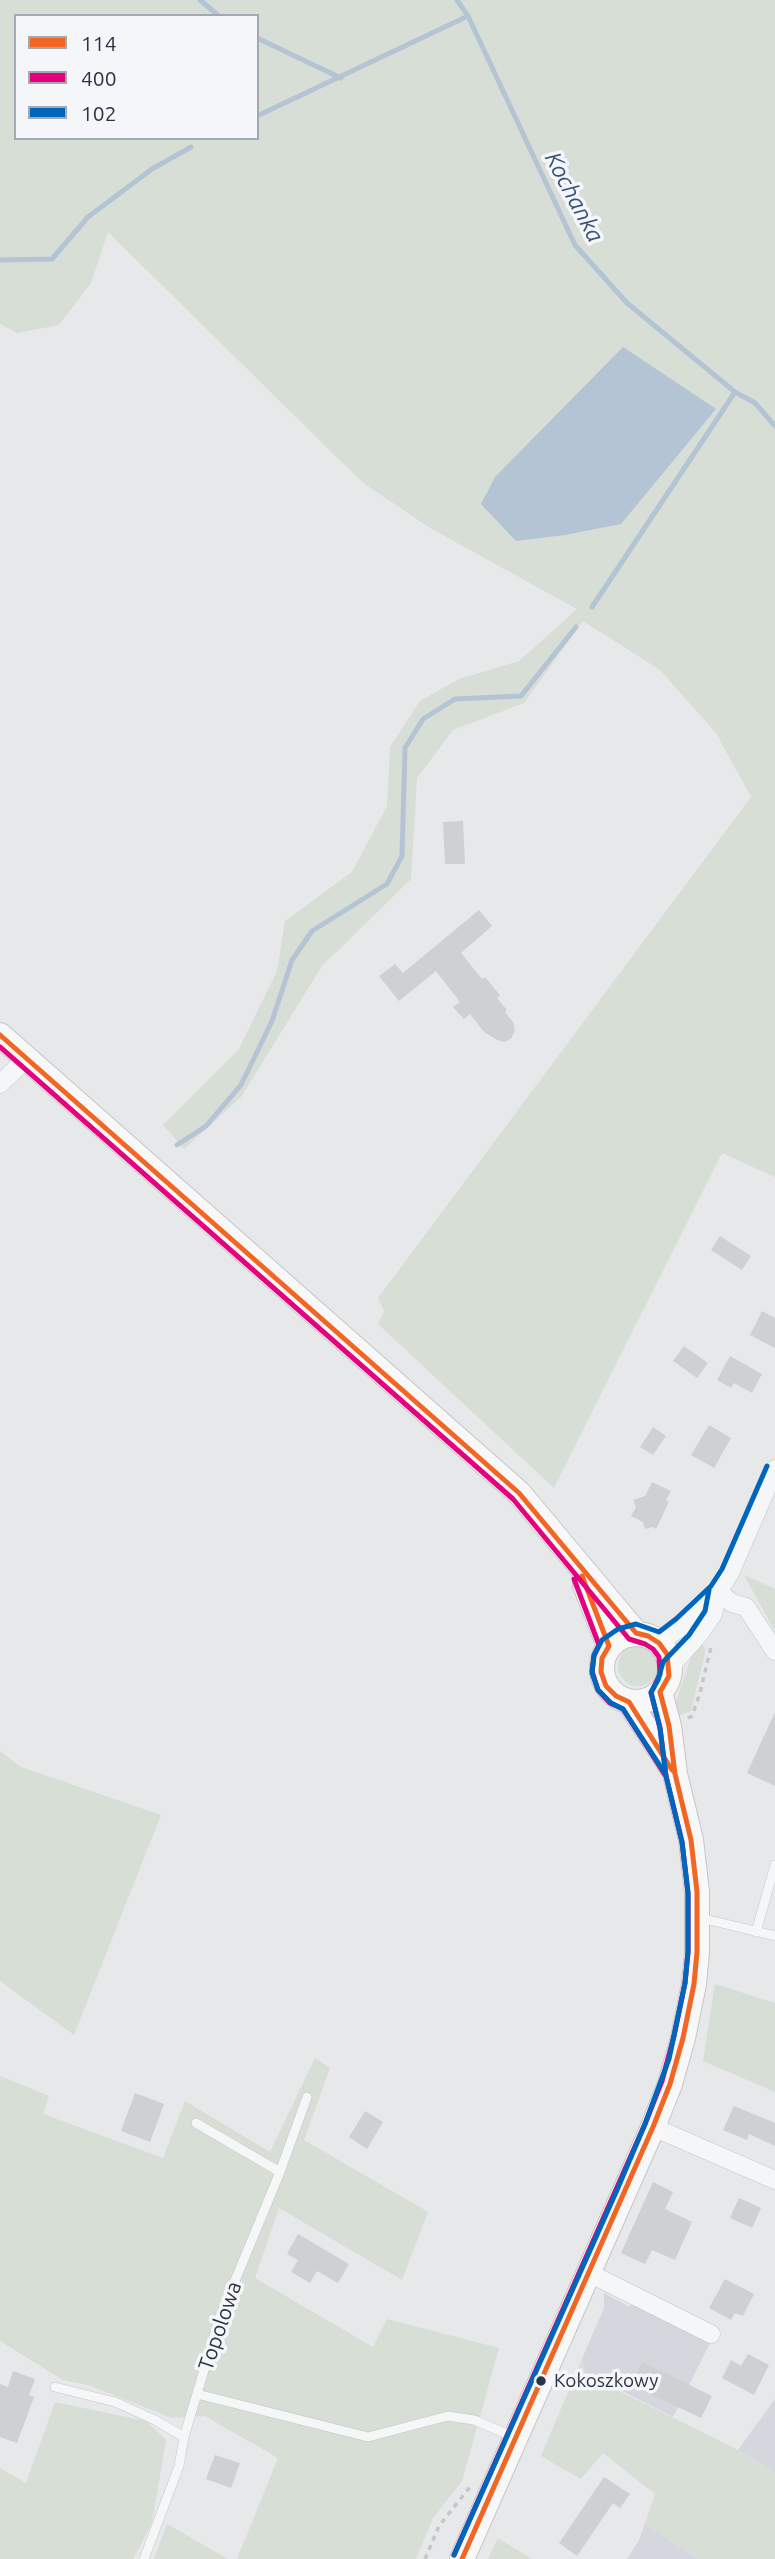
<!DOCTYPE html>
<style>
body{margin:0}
#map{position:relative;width:775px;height:2559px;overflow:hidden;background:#e6e8ea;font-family:Ubuntu,sans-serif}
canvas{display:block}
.legend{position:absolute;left:14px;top:14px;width:245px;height:126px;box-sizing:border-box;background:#f4f6f9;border:2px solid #a4a8b1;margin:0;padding:9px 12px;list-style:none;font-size:21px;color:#2b3445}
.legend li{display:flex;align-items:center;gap:14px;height:35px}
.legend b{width:35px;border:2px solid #a4a8b1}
</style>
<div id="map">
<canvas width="775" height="2559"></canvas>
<ul class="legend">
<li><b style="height:9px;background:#f26522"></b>114</li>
<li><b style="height:9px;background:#e5007d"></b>400</li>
<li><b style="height:9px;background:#0065bd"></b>102</li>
</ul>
</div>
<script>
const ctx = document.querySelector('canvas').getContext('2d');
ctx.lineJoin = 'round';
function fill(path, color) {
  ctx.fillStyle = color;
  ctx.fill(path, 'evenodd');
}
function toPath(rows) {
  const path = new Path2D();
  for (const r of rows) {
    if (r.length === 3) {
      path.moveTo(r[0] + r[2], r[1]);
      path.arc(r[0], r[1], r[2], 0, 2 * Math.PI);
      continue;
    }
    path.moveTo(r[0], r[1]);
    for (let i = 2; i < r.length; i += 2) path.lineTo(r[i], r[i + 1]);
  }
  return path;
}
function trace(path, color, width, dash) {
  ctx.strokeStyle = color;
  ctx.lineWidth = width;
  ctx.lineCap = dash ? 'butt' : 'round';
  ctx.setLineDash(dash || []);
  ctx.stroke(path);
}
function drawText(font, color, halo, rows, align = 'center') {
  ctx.font = font + ' Ubuntu,sans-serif';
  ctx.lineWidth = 7;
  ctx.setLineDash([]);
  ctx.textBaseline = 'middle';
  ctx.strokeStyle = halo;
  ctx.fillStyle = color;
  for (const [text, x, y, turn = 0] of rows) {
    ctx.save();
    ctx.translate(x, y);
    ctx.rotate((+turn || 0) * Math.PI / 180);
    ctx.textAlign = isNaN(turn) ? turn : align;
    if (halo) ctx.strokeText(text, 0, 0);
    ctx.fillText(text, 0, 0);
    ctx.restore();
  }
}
const built = toPath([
 [604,2293,628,2306,635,2304,710,2343,673,2417,585,2372,582,2359,604,2308],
 [775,2399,775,2473,738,2450],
 [645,2523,698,2559,627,2559,639,2540]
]);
const green = toPath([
 [0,0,775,0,775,1177,722,1153,554,1488,378,1324,384,1311,378,1298,751,797,716,733,660,670,583,621,524,703,453,730,417,778,411,879,322,966,241,1097,184,1149,163,1125,239,1049,277,971,285,921,352,872,387,806,390,747,420,701,459,679,519,661,577,609,430,528,362,482,108,232,91,283,59,325,17,333,0,324],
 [16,16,257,16,257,138,16,138],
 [744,1575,775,1589,775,1631],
 [702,1644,706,1649,691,1711,675,1717,674,1707,691,1658],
 [638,1666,20],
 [0,1751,21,1767,161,1815,74,2035,0,1981],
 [715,1984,775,2003,775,2092,703,2061],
 [315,2058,330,2068,304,2140,428,2212,402,2280,279,2208,255,2278,373,2347,387,2319,499,2348,462,2481,433,2518,416,2559,237,2559,278,2458,205,2416,172,2418,88,2385,63,2380,0,2341,0,2076,49,2096,43,2114,163,2158,185,2101,270,2152],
 [582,2359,585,2372,591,2377,738,2450,775,2473,775,2559,698,2559,645,2523,655,2494,603,2453,581,2479,541,2456],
 [55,2402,146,2421,166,2440,152,2523,133,2559,0,2559,0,2468,26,2483],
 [167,2524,228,2559,154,2559],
 [498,2538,532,2559,488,2559]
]);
const water = toPath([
 [623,347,716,409,621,524,565,535,516,541,481,504,495,477]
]);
const stream = toPath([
 [200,0,219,16],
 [457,0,468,16,575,245,627,303,735,392,755,403,775,426],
 [257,38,341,78],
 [257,116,468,16],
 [0,260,52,259,88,217,152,169,191,147],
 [592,607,735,392],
 [177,1145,206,1126,241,1085,272,1021,292,960,312,931,387,884,402,856,405,748,423,719,455,699,521,696,576,627]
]);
const building = toPath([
 [463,821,465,864,445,864,443,822],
 [479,910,492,926,461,953,482,979,485,977,500,995,497,998,507,1010,505,1012,513,1022,515,1030,511,1039,504,1042,497,1040,484,1032,470,1014,464,1019,453,1007,460,1002,436,971,399,1001,379,976,395,964,403,973],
 [720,1236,751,1256,742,1270,711,1250],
 [762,1311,775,1318,775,1348,750,1335],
 [684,1346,708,1363,697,1378,673,1361],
 [730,1356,762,1374,752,1393,734,1383,731,1388,717,1380],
 [709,1425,731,1438,714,1468,691,1455],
 [653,1427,666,1436,653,1455,640,1447],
 [652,1482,671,1491,666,1500,669,1502,656,1529,652,1527,645,1529,643,1522,631,1516,636,1507,633,1500,645,1496],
 [775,1712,775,1786,747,1773],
 [135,2093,164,2104,150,2142,121,2131],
 [734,2106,775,2123,775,2146,749,2134,747,2140,723,2130],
 [365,2111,383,2122,367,2149,349,2137],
 [653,2182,673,2192,665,2209,692,2222,675,2260,652,2250,645,2264,621,2253],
 [739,2198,761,2208,752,2228,730,2218],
 [298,2234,349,2264,338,2283,317,2271,310,2283,291,2272,298,2260,287,2254],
 [725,2279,754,2294,743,2316,735,2313,731,2320,709,2308],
 [748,2354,769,2365,754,2395,722,2378,731,2360,741,2366],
 [642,2362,712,2396,701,2418,631,2385],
 [13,2371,35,2379,29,2395,34,2397,17,2443,0,2437,0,2384,8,2387],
 [215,2455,240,2463,231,2488,206,2479],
 [604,2477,630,2494,620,2508,613,2503,577,2556,559,2543]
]);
const path = toPath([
 [688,1718,692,1716,700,1693,711,1647],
 [425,2559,439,2526,470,2487]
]);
const service = toPath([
 [698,1920,709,1920,775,1936],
 [756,1932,775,1865],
 [196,2123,280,2172],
 [55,2387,115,2402,155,2420,184,2437],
 [197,2394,368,2437,448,2416,474,2420,514,2437],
 [144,2559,179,2466,184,2437,220,2317,280,2172,307,2097]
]);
const minor = toPath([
 [0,1084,26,1059],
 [718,1592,732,1603,746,1607,775,1651],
 [659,1643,682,1626,718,1592,730,1573,775,1469],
 [670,1667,700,1633,713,1614,718,1592],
 [653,2127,775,2180],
 [589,2273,711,2334]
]);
const secondary = toPath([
 [0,1035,519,1493,636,1633],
 [585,1585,609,1646],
 [636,1668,34],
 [629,1702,671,1767],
 [462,2559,653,2127,670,2084,683,2038,694,1984,697,1952,697,1892,691,1840,675,1774,669,1726,660,1692]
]);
const bus1 = toPath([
 [0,1035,519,1493,636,1633,648,1636,659,1643,667,1654,669,1676,660,1692,669,1726,675,1774,691,1840,697,1892,697,1952,694,1984,683,2038,670,2084,653,2127,462,2559],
 [582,1576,609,1646,602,1658,601,1672,606,1686,616,1696,629,1702,672,1770]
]);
const bus2 = toPath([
 [0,1047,513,1499,629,1639,645,1644,653,1649,659,1657,660,1674,651,1693,660,1728,666,1776,682,1842,688,1893,688,1952,685,1983,674,2036,662,2081,645,2124,454,2555],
 [574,1579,599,1645,594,1656,592,1671,598,1690,610,1703,623,1709,665,1775]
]);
const bus3 = toPath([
 [666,1775,623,1709,611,1703,598,1690,592,1673,594,1655,602,1640,618,1629,636,1624,659,1632,676,1619,711,1586,722,1569,767,1466],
 [454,2555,617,2190,645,2124,669,2059,685,1983,688,1952,688,1893,682,1842,666,1776,660,1728,651,1692,658,1680,663,1662,689,1635,705,1611,709,1590]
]);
const markers = [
 [541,2381,6,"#2b3445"]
];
const busNames = [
 ["Kokoszkowy",554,2381]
];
const streetNames = [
 ["Topolowa",220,2326,-71]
];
const waterNames = [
 ["Kochanka",574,197,62]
];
fill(built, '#d4d7dd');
fill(green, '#d6ded6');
fill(water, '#b4c4d5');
trace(stream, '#b4c4d5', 5);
fill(building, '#ced0d3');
trace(service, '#c4c6c8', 10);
trace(minor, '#c4c6c8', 19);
trace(secondary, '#c4c6c8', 26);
trace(path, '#c5c6ca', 3.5, [5, 5]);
trace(service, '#f5f6f7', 9);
trace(minor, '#f5f6f7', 18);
trace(secondary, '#f8f8f8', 24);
trace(bus1, '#f26522', 5);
trace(bus2, '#e5007d', 5);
trace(bus3, '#0065bd', 5);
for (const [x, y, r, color] of markers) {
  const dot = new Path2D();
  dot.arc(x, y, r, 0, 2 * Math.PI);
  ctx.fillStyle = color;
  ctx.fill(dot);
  trace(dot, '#f4f6f9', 2.5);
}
drawText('19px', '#2b3445', '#f4f6f9', busNames, 'left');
drawText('21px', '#2b3445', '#f4f6f9', streetNames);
drawText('italic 23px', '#34527a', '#f4f6f9', waterNames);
</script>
